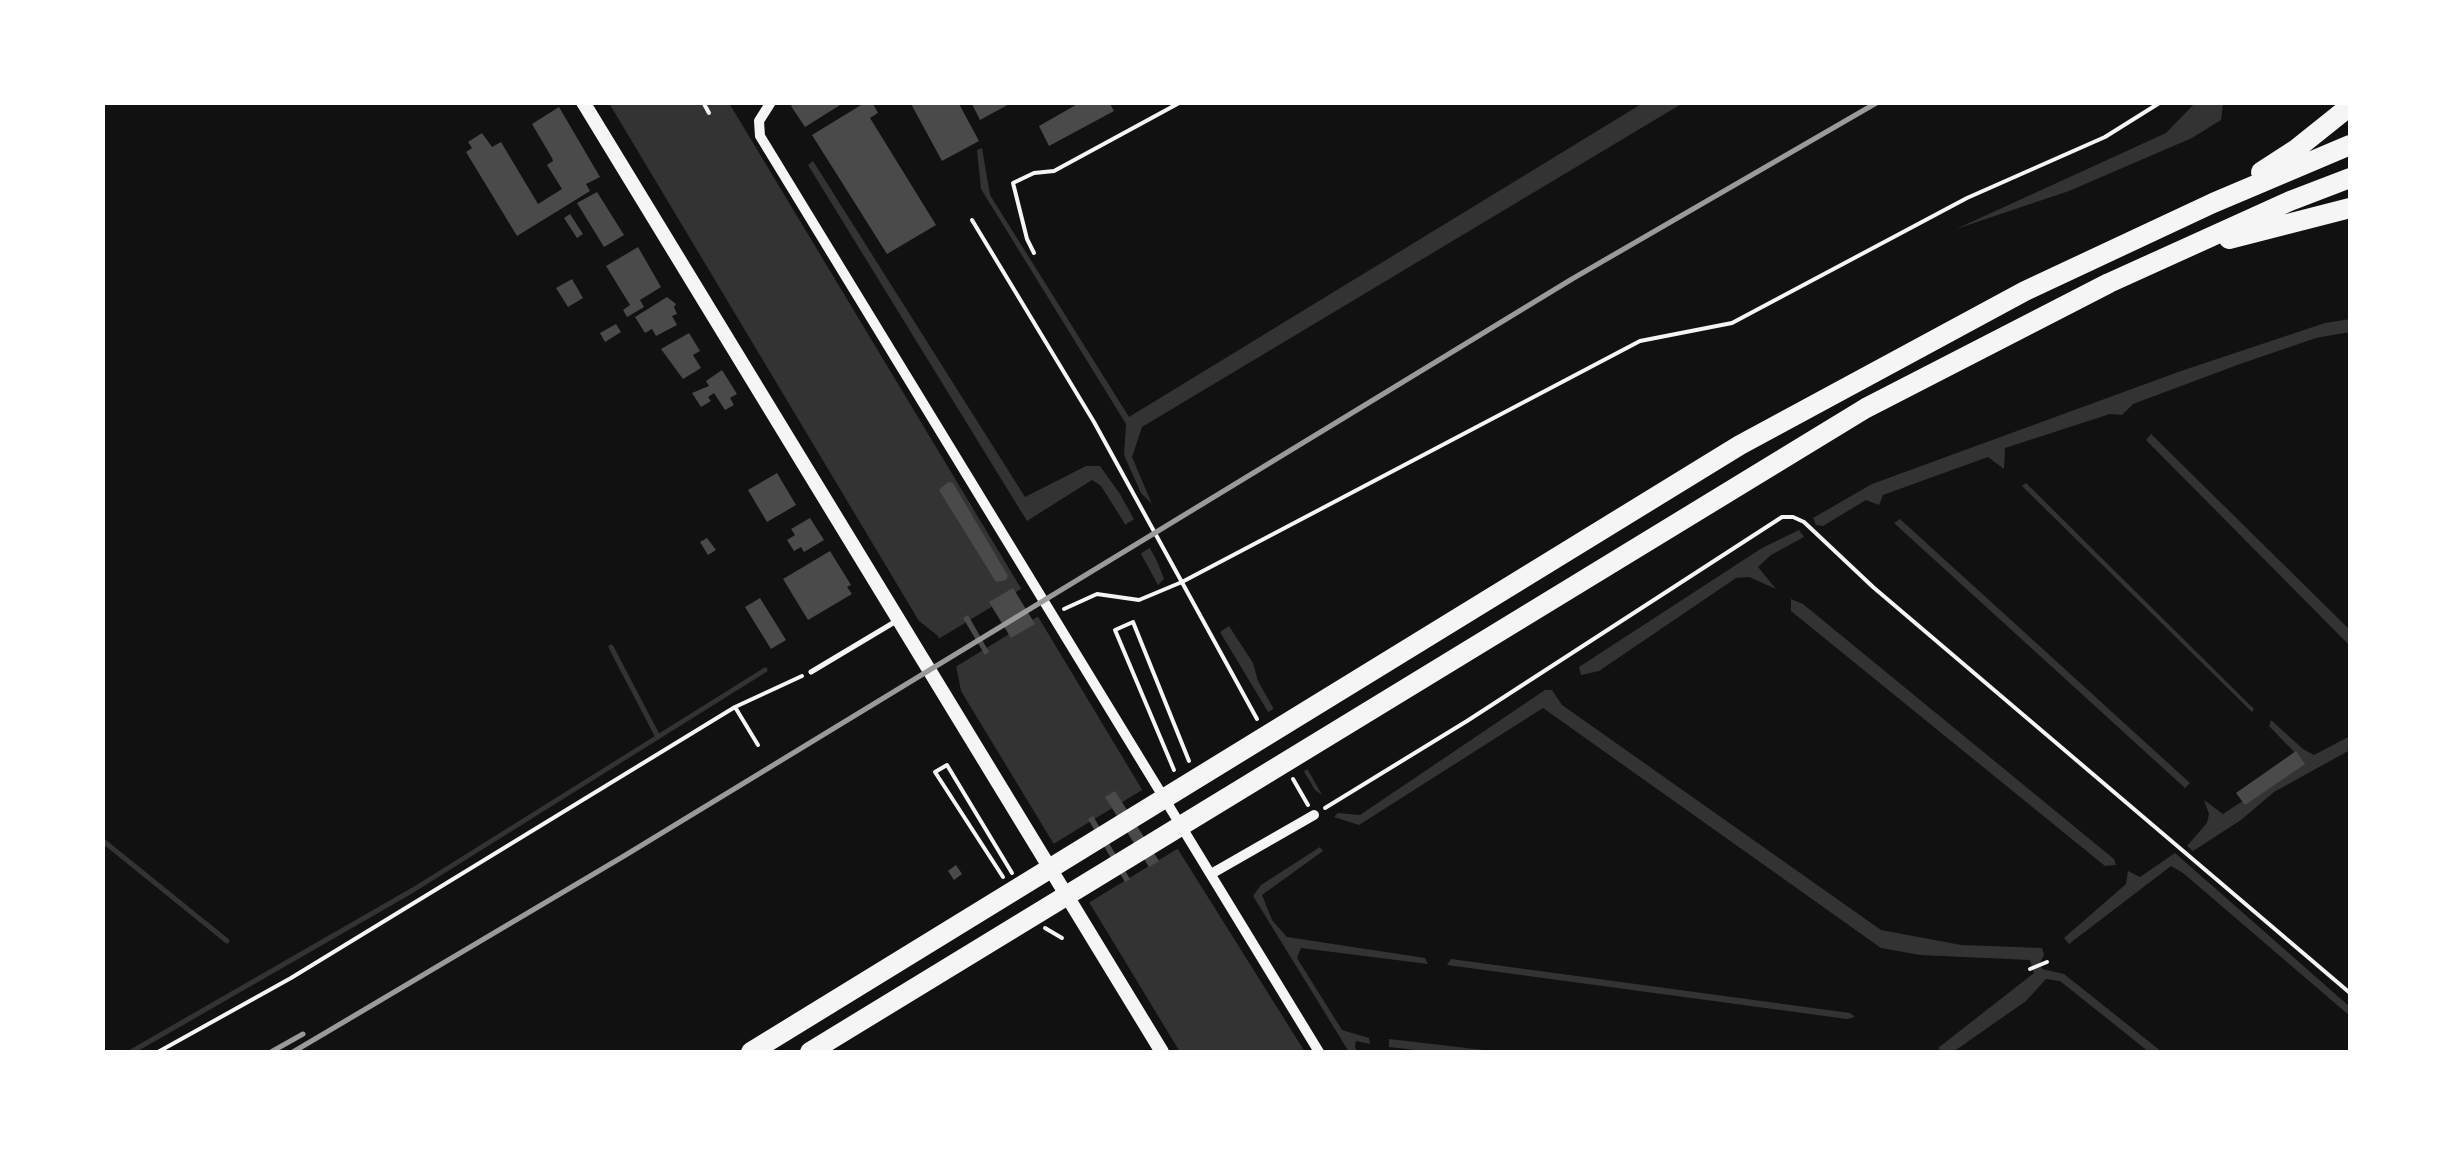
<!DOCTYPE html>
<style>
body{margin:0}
#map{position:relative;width:2453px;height:1155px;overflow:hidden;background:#111;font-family:"Golos Text",sans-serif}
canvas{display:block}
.frame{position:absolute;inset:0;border:105px solid #fff;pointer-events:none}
</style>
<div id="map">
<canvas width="2453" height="1155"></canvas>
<div class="frame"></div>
</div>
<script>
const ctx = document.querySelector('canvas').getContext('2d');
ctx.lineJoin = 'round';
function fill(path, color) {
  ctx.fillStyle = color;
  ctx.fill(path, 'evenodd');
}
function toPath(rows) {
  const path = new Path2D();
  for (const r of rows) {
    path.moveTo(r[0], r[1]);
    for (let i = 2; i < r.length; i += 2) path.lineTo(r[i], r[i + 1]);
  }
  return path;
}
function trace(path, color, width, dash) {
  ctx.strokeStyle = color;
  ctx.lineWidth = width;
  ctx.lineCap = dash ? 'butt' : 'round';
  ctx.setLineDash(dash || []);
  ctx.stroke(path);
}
const water = toPath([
 [2196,102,2223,103,2221,120,2192,138,2069,191,1956,229,2166,133],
 [609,103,729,103,1179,851,1305,1052,1180,1052,961,691,956,665,937,635,919,621],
 [1643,103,1683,103,1142,427,1132,457,1152,504,1141,493,1124,455,1126,424,981,189,977,150,982,148,990,195,1129,417],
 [813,161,1025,497,1086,466,1100,466,1120,494,1157,561,1164,579,1158,585,1122,519,1101,486,1092,480,1027,521,808,165],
 [2350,319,2350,332,2316,338,2240,364,2133,404,2122,415,2110,414,2005,448,2004,469,1988,457,1883,495,1879,505,1866,500,1823,526,1816,525,1813,518,1872,484,2181,371,2325,323],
 [2151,434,2350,630,2350,646,2146,440],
 [2026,483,2254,709,2252,712,2022,486],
 [1900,519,2190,783,2185,788,1894,523],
 [1799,530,1804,537,1771,555,1758,567,1776,589,1749,577,1736,578,1599,671,1581,675,1579,667,1762,548],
 [1791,599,1803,604,2114,859,2116,865,2105,866,1791,611],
 [1229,626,1253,663,1258,681,1322,795,1315,790,1220,632],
 [1545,690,1552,690,1562,705,1881,930,1961,945,2042,948,2044,955,2040,963,2042,969,2064,974,2162,1052,2149,1052,2060,981,2046,979,2026,1001,1953,1052,1943,1052,1938,1048,2034,973,2030,960,1920,955,1881,948,1543,708,1359,825,1334,817,1338,813,1360,815],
 [2271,720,2303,749,2314,755,2350,736,2350,750,2274,792,2241,820,2193,851,2187,846,2207,823,2209,814,2204,800,2223,814,2303,761,2269,726],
 [1320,847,1323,851,1262,895,1272,920,1287,937,1425,958,1428,964,1301,948,1297,958,1342,1030,1369,1038,1370,1044,1356,1041,1355,1047,1358,1052,1349,1052,1253,896,1261,885],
 [2175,853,2350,1007,2350,1016,2183,873,2171,866,2069,944,2064,938,2126,884,2128,871,2140,877],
 [1451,959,1850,1013,1855,1017,1847,1019,1447,965],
 [1389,1039,1501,1052,1432,1052,1389,1047]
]);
const pier = toPath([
 [1138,517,1154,545,1137,556,1121,527],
 [1026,586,1042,614,952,669,935,641],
 [1280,705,1314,765,1300,774,1265,714],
 [1147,787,1182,846,1085,905,1050,846]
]);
const stream = toPath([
 [611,647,658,737],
 [102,840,227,941],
 [131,1052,413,890,765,670]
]);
const building = toPath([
 [796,102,845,102,805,127,791,106],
 [866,102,872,102,878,113,870,118,936,225,887,254,812,135],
 [910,102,958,102,979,141,942,161],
 [971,102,1013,102,980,120],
 [1081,102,1109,102,1114,111,1049,146,1039,126],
 [559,107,600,177,586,184,590,191,517,236,466,152,472,148,468,142,482,133,492,147,501,142,538,204,562,189,547,165,553,161,552,158,532,124],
 [597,192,624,235,604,247,577,203],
 [570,214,583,234,577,238,564,218],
 [638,247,661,287,640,300,644,307,627,317,623,310,630,305,606,266],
 [572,279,583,298,568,307,556,288],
 [667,297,676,304,674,307,677,314,672,316,677,325,656,336,652,329,645,333,635,317],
 [616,324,621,332,605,342,600,333],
 [689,333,700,351,693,355,701,368,683,379,661,349],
 [722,370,737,394,730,398,734,405,725,410,714,393,708,397,711,401,701,407,692,393,709,386,706,381],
 [777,473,796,505,767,522,748,490],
 [948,482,953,483,1008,576,1006,580,996,582,939,490],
 [810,518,824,540,804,552,801,547,794,551,787,540,795,535,791,529],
 [707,538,716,550,708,555,700,542],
 [830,551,851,585,847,587,852,594,808,620,783,579],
 [1013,588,1035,624,1011,638,989,602],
 [760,598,786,640,771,649,745,607],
 [968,615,989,652,985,655,963,618],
 [2296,751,2305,764,2245,805,2236,793],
 [1115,791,1159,861,1149,867,1105,797],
 [1093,816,1130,879,1125,882,1088,819],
 [956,865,962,874,954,880,948,871]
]);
const path = toPath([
 [703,102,709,113],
 [972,220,1094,422,1257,719],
 [1034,253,1027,239,1013,183,1034,173,1054,171,1181,102],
 [1064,609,1097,594,1139,600,1182,582,1640,341,1732,323,1967,198,2105,137,2161,102],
 [735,707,758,745],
 [1174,770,1115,630,1133,622,1189,761],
 [1293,779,1308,805],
 [1325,808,1467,721,1782,517,1793,517,1804,522,1873,587,2350,993],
 [1003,877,935,772,947,765,1012,873],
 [1045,928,1062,938],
 [2030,969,2047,962],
 [158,1052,291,978,735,707,802,676]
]);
const service = toPath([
 [811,672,898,620]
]);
const minor = toPath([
 [771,102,759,121,760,136,1319,1052],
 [1211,874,1314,815]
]);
const tertiary = toPath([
 [583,102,1162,1052]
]);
const motorway = toPath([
 [2261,172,2295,150,2350,106],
 [2229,239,2350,208],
 [751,1052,1740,445,2025,291,2213,203,2350,145],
 [810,1052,1866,408,2109,283,2290,201,2350,178]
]);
const rail = toPath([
 [271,1052,303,1034],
 [293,1052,624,856,1572,279,1878,102]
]);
fill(water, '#333');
fill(pier, '#111');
trace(stream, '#333', 5);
fill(building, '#4a4a4a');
trace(path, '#f5f5f5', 4);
trace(service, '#f5f5f5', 5);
trace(minor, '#f5f5f5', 10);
trace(tertiary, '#f5f5f5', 14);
trace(motorway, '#f5f5f5', 20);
trace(rail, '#9a9a9a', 5);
</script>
